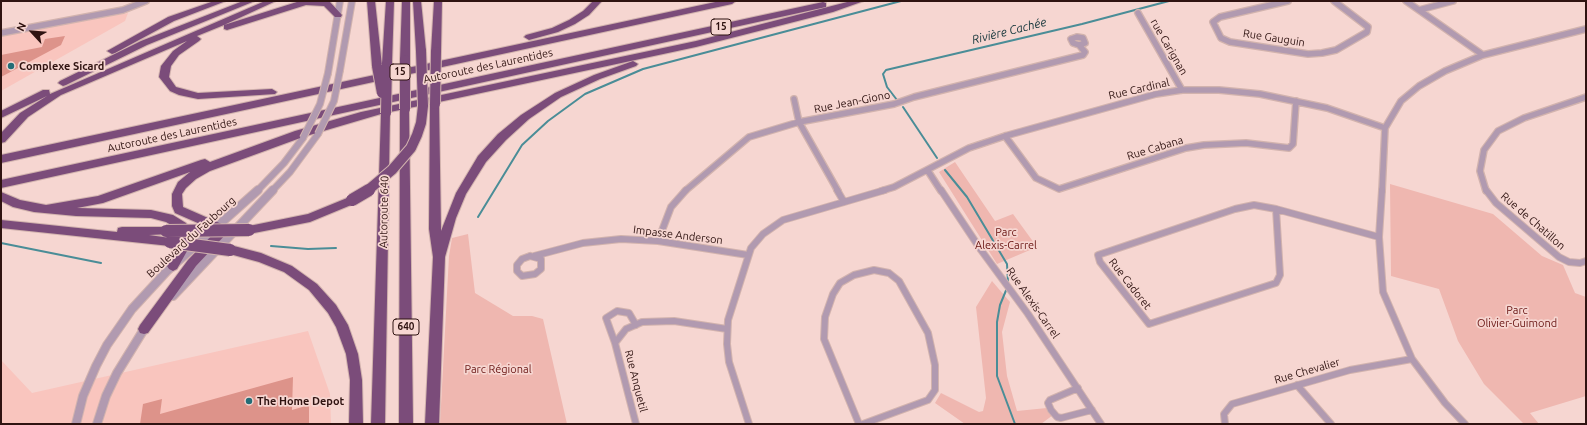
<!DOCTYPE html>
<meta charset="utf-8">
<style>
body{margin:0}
#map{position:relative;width:1587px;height:425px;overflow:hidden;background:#f6d6d1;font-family:Ubuntu,sans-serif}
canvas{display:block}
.frame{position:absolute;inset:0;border:2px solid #2f1311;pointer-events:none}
.north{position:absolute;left:12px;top:12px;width:40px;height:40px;-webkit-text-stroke:3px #f6d6d1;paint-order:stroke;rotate:296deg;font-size:11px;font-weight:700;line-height:16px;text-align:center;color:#2f1311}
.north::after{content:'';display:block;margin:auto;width:14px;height:18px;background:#2f1311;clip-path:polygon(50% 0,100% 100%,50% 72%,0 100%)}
</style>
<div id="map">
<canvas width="1587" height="425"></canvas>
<div class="frame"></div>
<div class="north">N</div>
</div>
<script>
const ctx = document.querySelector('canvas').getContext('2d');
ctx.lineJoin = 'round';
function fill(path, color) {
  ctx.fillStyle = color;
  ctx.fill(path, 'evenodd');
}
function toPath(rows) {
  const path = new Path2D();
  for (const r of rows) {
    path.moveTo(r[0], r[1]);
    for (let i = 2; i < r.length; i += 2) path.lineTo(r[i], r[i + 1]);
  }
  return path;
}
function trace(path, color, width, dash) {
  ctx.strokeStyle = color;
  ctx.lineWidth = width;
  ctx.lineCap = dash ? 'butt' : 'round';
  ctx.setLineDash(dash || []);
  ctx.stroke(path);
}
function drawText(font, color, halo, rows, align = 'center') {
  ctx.font = font + ' Ubuntu,sans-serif';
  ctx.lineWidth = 3.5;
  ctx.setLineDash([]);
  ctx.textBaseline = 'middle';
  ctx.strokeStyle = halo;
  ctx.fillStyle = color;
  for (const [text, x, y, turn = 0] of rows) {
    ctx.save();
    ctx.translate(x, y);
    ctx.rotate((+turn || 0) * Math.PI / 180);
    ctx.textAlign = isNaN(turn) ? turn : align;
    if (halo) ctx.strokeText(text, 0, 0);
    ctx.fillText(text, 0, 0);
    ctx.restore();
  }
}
const built = toPath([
 [128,13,125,21,1,91,1,36],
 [308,331,330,394,331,424,1,424,1,360,32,393]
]);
const green = toPath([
 [955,162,995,221,1013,214,1037,247,997,264,939,172],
 [1390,184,1493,214,1542,256,1563,265,1575,293,1586,297,1586,396,1530,413,1539,424,1524,424,1484,384,1458,341,1439,289,1391,276],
 [468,234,475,293,513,316,532,316,543,319,567,424,440,424,449,256,452,238],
 [992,281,1010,302,1002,332,1007,376,1017,411,1047,408,1053,415,1041,424,965,424,935,403,941,393,979,412,983,411,986,398,976,307]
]);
const stream = toPath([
 [897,100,887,87,883,74,886,70,1082,24,1169,1],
 [903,107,937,158],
 [945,170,967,197,1007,264,1008,282],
 [478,217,522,145,548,121,585,94,643,69,901,1],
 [1,243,101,263],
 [271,246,308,249,336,248],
 [1007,288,1000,305,997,322,997,376,1015,424]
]);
const building = toPath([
 [65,36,61,45,1,77,1,55,42,47,45,39],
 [293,377,292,410,309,405,309,424,140,424,143,404,162,399,160,414]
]);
const minorFar1 = toPath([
 [1288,1,1220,17,1213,22,1221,38,1230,42,1308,54,1322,53,1336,50,1367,32,1368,27,1334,1],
 [1406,1,1483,55],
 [1419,10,1453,1],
 [1138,13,1182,90],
 [1,33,123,10,146,1],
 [1077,37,1083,38,1085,43,1079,45,1073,43,1071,39,1077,37],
 [794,99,799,122,838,191],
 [1005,136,1036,178,1059,189,1186,148,1204,145,1246,143,1289,148,1293,144,1296,101],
 [928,171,941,191],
 [685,191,749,137,799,122,894,104,914,97,1083,55,1085,52,1079,45],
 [881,191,894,187,969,148,1005,136,1156,94,1182,90,1219,90,1260,94,1327,108,1385,128],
 [1382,191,1385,128,1401,101,1419,86,1445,71,1483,55,1586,29],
 [1486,191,1480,171,1484,150,1498,131,1524,118,1586,97]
]);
const minor = toPath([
 [837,190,844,202],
 [941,190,981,250,1028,314,1101,424],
 [1382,190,1379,237,1383,292,1412,359,1445,403,1465,424],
 [1486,190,1496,203,1559,257,1569,262,1580,263,1586,261],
 [1254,205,1276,209,1280,275,1276,283,1149,324,1100,262,1098,255,1235,209,1254,205],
 [1276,209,1379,237],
 [658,241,671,207,686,190],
 [530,256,541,259,541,269,535,274,522,276,517,271,517,265,522,259,530,256],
 [534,256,583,243,621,239,658,241,748,255],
 [615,343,606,318,617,311,629,313,636,325],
 [1297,385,1331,424],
 [1078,388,1050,400,1048,403,1051,410,1057,417,1061,418,1092,410],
 [636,424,615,343,626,329,642,322,674,321,727,329],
 [749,424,729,362,727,344,728,320,751,248,763,234,783,220,885,190],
 [859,424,824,339,825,317,833,294,840,283,854,275,874,270,889,273,899,281,928,333,935,365,935,390,928,400,863,424],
 [1225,424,1224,414,1232,404,1350,370,1412,359]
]);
const tertiaryFar1 = toPath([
 [340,70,352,1],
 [328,73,340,1],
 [257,191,284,163,303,138],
 [272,191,290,172,318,134]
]);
const tertiary = toPath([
 [173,296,273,190],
 [76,424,83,396,96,366,107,345,132,309,167,271,258,190],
 [97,424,106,396,117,373,146,326]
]);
const motorway = toPath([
 [214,1,226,1,174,21,115,53,112,54,107,51,168,17,214,1],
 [243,1,255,1,147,45,66,85,63,86,58,83,60,81,141,41,243,1],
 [265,1,276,1,224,25,300,1,330,2,342,15,341,17,335,17,324,6,306,5,227,30,224,29,224,25,197,36,201,39,199,41,179,55,171,66,169,77,176,87,198,93,272,89,277,92,275,94,198,99,179,95,170,91,159,77,161,66,173,51,187,41,61,95,28,117,5,142,1,143,1,133,20,113,47,96,1,118,1,111,43,90,49,90,50,94,265,1],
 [367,1,375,1,382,66,377,69,372,66,367,1],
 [386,1,394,1,392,64,387,67,382,64,386,1],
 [402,1,410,1,410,60,405,63,400,60,402,1],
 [413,1,421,1,426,51,421,54,416,51,413,1],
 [434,1,442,1,441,52,436,55,431,52,434,1],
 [593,1,602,1,589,15,575,24,558,32,529,40,524,37,526,35,552,28,569,20,583,11,593,1],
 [720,1,736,1,732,4,1,163,1,155,720,1],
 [851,1,864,1,833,12,696,47,439,102,441,231,456,193,478,156,498,134,521,115,555,93,594,75,633,61,638,64,636,66,600,79,561,97,529,119,506,140,486,162,466,194,456,218,445,257,439,424,425,424,433,257,429,229,430,104,409,108,413,424,399,424,400,110,390,112,385,424,371,424,381,114,303,137,210,171,196,179,186,188,182,194,183,207,224,225,228,232,196,266,148,333,144,334,140,333,138,329,140,325,188,260,216,231,175,213,172,206,172,194,178,182,190,172,103,203,77,208,151,210,173,215,186,223,193,235,191,244,177,269,173,271,169,269,167,266,179,244,181,235,178,229,166,222,151,218,76,216,34,212,13,207,1,201,1,192,20,200,46,205,98,196,201,160,205,159,210,162,295,131,361,112,696,41,851,1],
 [823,2,826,3,826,7,1,188,1,180,823,2],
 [352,196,356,197,357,200,356,203,310,222,249,234,245,233,243,230,245,227,249,226,308,214,352,196],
 [1,220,117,232,118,228,122,227,166,227,170,228,172,231,170,234,149,235,170,238,174,239,176,242,174,245,170,246,1,228,1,220],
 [230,245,261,253,292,266,317,284,336,305,348,325,358,354,362,380,363,424,349,424,350,380,346,354,336,327,328,313,309,290,284,272,259,262,226,253,224,250,226,247,230,245]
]);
const tertiaryBridge = toPath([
 [318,134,334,101,340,70],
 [303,138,320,104,328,73]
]);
const motorwayBridgeFar1 = toPath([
 [405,60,405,109],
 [377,66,382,93],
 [435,104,436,52],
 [386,113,387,64],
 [367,191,392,170,411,148,417,135,421,123,423,106,421,51]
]);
const motorwayBridge = toPath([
 [352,200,369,190],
 [166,231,249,230],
 [170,242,230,250]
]);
const markers = [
 [11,66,4,"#246d77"],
 [249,401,4,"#246d77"]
];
const shields = [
 [721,27,20],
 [400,72,20],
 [406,327,26]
];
const shieldNames = [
 ["15",721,27],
 ["15",400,72],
 ["640",406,327]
];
const streetNames = [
 ["Rue Gauguin",1274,38,9],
 ["rue Carignan",1169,47,60],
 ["Autoroute des Laurentides",488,66,-12],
 ["Rue Cardinal",1139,89,-13],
 ["Rue Jean-Giono",852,102,-11],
 ["Autoroute des Laurentides",172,135,-12],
 ["Rue Cabana",1155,148,-17],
 ["Autoroute 640",384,212,-89],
 ["Rue de Chatillon",1533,221,41],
 ["Impasse Anderson",678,235,7],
 ["Boulevard du Faubourg",191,237,-42],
 ["Rue Cadoret",1130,284,52],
 ["Rue Alexis-Carrel",1033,303,55],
 ["Rue Chevalier",1307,371,-16],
 ["Rue Anquetil",636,381,76]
];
const poiNames = [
 ["Complexe Sicard",19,66],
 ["The Home Depot",257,401]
];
const parkNames = [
 ["Parc",1006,232],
 ["Alexis-Carrel",1006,245],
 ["Parc",1517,310],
 ["Olivier-Guimond",1517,323],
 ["Parc Régional",498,369]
];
const waterNames = [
 ["Rivière Cachée",1009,31,-14]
];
fill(built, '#f9c5be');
fill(green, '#efb7b0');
trace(stream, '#4a8d97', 2);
fill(building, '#dd938a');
trace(minorFar1, '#d2b3ae', 8);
trace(minor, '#d2b3ae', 8);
trace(tertiaryFar1, '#d2b3ae', 8);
trace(tertiary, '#d2b3ae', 10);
trace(motorway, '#d2b3ae', 2);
trace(minorFar1, '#b19ab0', 5.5);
trace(minor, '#b19ab0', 6);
trace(tertiaryFar1, '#b19ab0', 6);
trace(tertiary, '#b19ab0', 8);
fill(motorway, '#7b4c7a');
trace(tertiaryBridge, '#d2b3ae', 8, []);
trace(motorwayBridgeFar1, '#d2b3ae', 12, []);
trace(motorwayBridge, '#d2b3ae', 14, []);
trace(tertiaryBridge, '#b19ab0', 6);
trace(motorwayBridgeFar1, '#7b4c7a', 10);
trace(motorwayBridge, '#7b4c7a', 12);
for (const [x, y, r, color] of markers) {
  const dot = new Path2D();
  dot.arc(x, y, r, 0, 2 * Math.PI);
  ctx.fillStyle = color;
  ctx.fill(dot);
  trace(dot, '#f6d6d1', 1.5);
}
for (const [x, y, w] of shields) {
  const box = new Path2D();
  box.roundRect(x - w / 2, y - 8, w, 16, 3);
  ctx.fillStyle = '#f6d6d1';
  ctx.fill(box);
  trace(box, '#2f1311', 1);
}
drawText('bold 10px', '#2f1311', null, shieldNames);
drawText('11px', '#2f1311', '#f6d6d1', streetNames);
drawText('bold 11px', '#2f1311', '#f6d6d1', poiNames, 'left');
drawText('11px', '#691513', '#f6d6d1', parkNames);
drawText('italic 12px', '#16373c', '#f6d6d1', waterNames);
</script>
